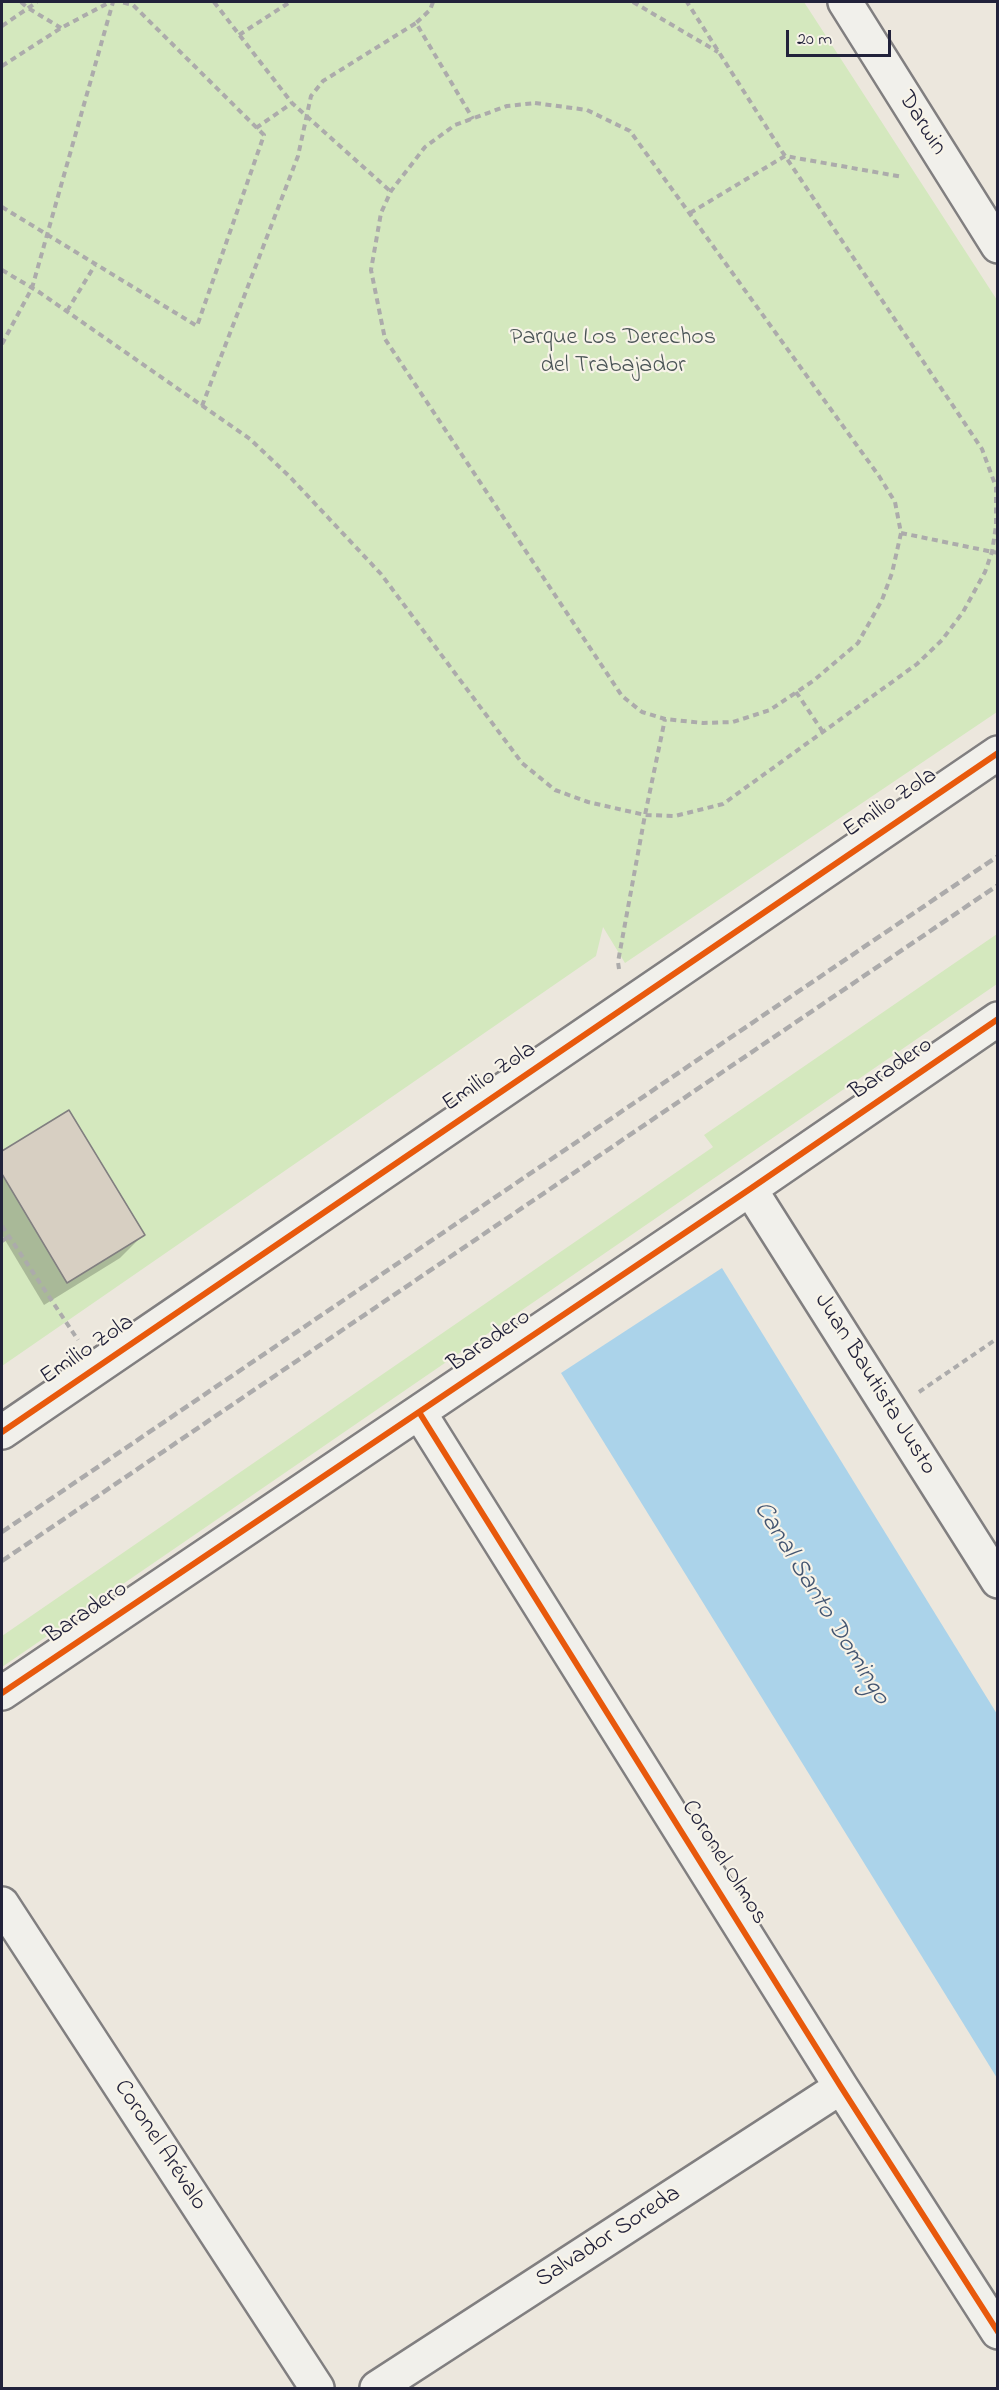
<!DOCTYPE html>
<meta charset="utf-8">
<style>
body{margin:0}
#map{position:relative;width:999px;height:2390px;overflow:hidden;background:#ece7dd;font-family:"Indie Flower",sans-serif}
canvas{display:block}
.frame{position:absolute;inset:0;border:3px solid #22223b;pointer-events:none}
.scale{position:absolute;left:786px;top:30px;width:105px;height:27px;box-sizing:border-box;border:3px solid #22223b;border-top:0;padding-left:8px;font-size:18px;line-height:21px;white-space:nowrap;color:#22223b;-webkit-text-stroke:4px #f7f3e8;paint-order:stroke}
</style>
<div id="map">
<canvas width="999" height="2390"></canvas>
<div class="frame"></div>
<div class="scale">20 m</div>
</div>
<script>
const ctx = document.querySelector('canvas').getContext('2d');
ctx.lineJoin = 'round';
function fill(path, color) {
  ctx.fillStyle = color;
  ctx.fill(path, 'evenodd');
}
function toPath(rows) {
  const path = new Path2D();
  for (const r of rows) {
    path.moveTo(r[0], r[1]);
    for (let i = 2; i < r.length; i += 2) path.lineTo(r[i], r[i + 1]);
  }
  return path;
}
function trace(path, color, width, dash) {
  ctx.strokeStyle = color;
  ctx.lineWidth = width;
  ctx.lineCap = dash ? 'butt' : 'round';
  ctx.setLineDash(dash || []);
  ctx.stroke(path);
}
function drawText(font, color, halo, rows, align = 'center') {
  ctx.font = font + ' "Indie Flower",sans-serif';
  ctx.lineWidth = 4.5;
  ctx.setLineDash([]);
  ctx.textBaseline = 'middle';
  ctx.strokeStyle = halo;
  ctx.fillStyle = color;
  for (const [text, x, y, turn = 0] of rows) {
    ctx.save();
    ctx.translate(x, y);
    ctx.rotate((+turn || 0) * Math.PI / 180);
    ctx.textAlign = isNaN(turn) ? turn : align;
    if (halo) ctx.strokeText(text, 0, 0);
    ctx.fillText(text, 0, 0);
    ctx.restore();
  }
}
const green = toPath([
 [2,2,804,2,997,300,997,712,625,963,603,927,596,956,2,1366],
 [997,934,997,984,2,1667,2,1636,713,1147,704,1135]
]);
const water = toPath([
 [722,1268,997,1714,997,2078,561,1373]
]);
const shadow = toPath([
 [69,1112,143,1235,120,1258,44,1305,2,1235,2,1153]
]);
const building = toPath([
 [69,1110,145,1235,67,1283,2,1174,2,1151,69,1110]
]);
const path = toPath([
 [21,2,28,8,61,28],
 [214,2,292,103,390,191],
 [433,2,430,10,416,23,473,119],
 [633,2,718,52],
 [2,26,37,2],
 [239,35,290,2],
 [2,66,61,28,110,2],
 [535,103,587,110,630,131,879,476,895,502,901,533,892,573,882,600,858,643,813,681,770,710,733,722,703,723,665,719,642,712,622,696,385,339,371,270,381,213,391,191,425,147,455,125,507,106,535,103],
 [256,128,292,103],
 [2,207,197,326,264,135,133,5,121,2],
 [690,213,785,156,903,177],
 [2,270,39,292,250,439,290,477,381,574,522,763,555,790,588,802,645,815,675,816,723,804,917,664,942,640,963,612,985,572,992,552,996,526,996,487,982,449,781,150,687,2],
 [67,311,95,265],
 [2,344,32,288,113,2],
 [202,406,298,156,311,96,323,81,416,23],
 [901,533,998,553],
 [796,692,823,732],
 [619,969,618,962,645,815,665,719],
 [2,1226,78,1340],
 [2,1241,8,1237],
 [919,1392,998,1338]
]);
const minor = toPath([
 [845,2,998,246],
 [750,1189,998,1581],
 [419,1412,841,2087,998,2332],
 [2,1432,998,753],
 [2,1693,750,1189,998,1019],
 [2,1904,317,2388],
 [377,2388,841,2087]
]);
const rail = toPath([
 [2,1532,998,856],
 [2,1561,998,885]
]);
const cycleway = toPath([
 [419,1412,841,2087,998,2332],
 [2,1432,998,753],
 [2,1693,750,1189,998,1019]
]);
const streetNames = [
 ["Darwin",921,124,58],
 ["Emilio Zola",891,804,-34],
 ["Baradero",892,1070,-34],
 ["Emilio Zola",490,1078,-34],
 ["Baradero",490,1342,-34],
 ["Emilio Zola",88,1351,-34],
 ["Juan Bautista Justo",874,1385,58],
 ["Baradero",87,1614,-34],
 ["Coronel Olmos",723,1863,58],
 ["Coronel Arévalo",159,2146,57],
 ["Salvador Soreda",609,2238,-33]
];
const parkNames = [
 ["Parque Los Derechos",613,339],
 ["del Trabajador",613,367]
];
const waterNames = [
 ["Canal Santo Domingo",820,1604,58]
];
fill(green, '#d4e8be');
fill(water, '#abd3ea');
fill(shadow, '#0003');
fill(building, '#d7cfc2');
trace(building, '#817f80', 1.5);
trace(minor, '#817f80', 38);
trace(path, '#acabab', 4, [6, 4.5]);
trace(minor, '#f1f0eb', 33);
trace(rail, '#acabab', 4.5, [9, 4.5]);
trace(cycleway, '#e8590c', 6);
drawText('24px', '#22223b', '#f7f3e8', streetNames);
drawText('24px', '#4a5456', '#f7f3e8', parkNames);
drawText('italic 26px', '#435571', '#f7f3e8', waterNames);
</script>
